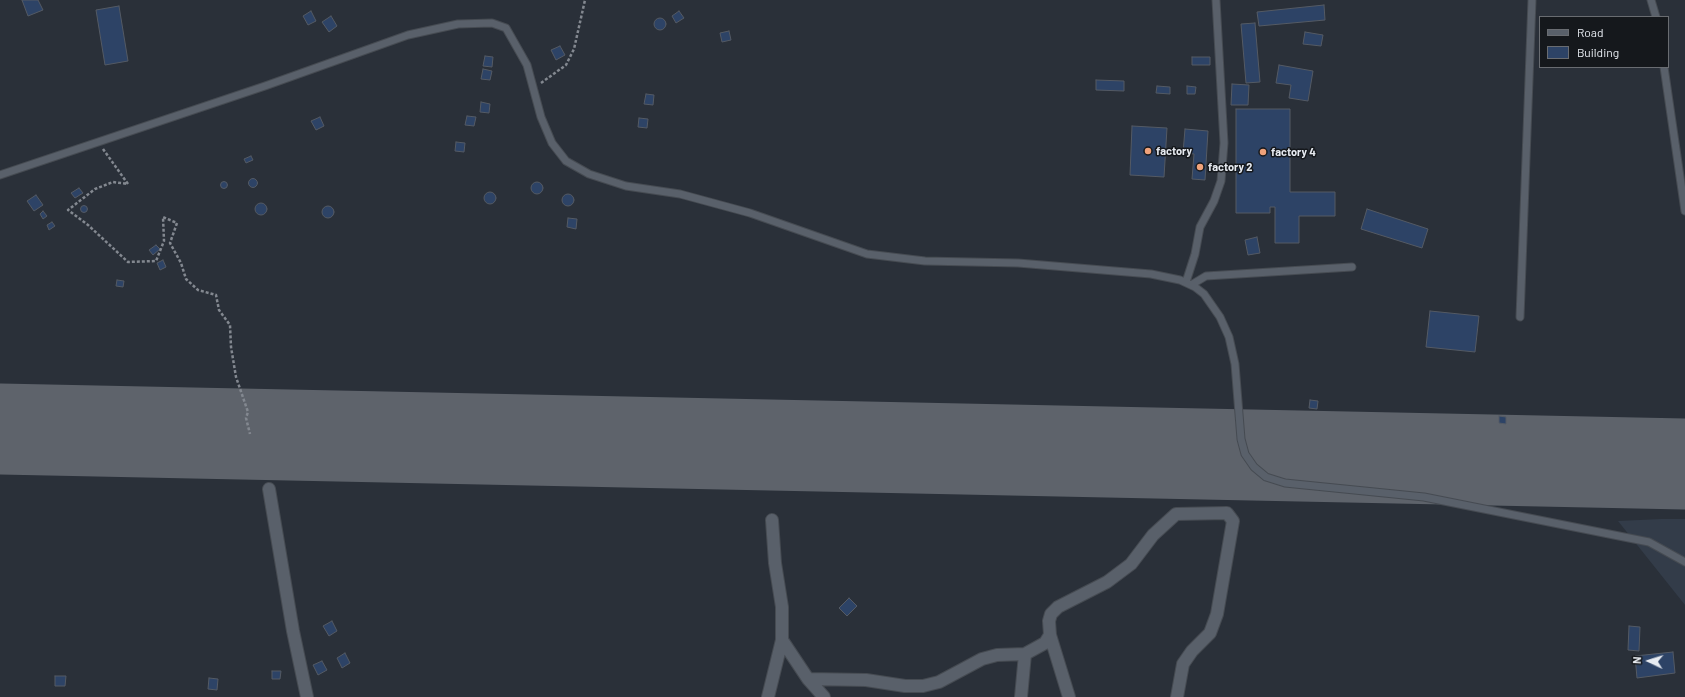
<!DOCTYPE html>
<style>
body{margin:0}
#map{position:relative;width:1685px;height:697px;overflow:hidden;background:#2a3039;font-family:Barlow,sans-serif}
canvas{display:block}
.legend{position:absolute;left:1539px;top:16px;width:130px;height:52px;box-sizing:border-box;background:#15181c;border:1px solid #696c71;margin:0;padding:5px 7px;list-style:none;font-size:12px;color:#e7ebf1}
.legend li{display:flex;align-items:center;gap:8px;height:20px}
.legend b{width:20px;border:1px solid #696c71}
.north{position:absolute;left:1629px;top:641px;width:40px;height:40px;-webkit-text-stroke:3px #15181c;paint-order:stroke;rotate:274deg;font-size:11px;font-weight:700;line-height:16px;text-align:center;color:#e7ebf1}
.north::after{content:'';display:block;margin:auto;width:14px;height:18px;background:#e7ebf1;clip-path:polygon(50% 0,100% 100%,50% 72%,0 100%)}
</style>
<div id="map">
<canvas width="1685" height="697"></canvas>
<ul class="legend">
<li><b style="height:5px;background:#59606a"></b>Road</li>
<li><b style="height:11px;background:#2d4366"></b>Building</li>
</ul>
<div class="north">N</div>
</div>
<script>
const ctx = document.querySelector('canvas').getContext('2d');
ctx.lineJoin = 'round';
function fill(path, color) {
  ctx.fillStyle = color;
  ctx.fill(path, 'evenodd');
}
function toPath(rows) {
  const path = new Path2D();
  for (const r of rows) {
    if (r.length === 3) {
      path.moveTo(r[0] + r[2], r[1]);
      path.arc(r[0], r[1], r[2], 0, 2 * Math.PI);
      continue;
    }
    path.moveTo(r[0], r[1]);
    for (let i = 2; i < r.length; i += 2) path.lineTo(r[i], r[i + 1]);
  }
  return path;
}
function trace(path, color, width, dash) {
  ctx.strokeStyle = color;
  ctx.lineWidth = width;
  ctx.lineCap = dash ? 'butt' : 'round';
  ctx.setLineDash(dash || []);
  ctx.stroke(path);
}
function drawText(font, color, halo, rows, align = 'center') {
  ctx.font = font + ' Barlow,sans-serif';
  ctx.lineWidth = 3;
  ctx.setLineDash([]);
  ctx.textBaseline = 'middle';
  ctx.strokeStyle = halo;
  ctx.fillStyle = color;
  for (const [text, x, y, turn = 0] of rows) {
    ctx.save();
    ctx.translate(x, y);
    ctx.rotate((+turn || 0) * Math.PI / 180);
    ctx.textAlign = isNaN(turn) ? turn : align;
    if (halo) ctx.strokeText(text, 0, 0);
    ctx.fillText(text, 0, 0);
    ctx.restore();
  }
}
const built = toPath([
 [1661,519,1685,519,1685,605,1618,521]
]);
const runway = toPath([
 [0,429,1685,464]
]);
const building = toPath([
 [22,0,38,0,43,10,28,16,22,0],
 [1324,5,1325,20,1259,26,1257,12,1324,5],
 [119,6,128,61,105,65,96,10,119,6],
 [311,11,316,21,308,25,303,16,311,11],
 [679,11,684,18,676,23,672,16,679,11],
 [331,16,337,26,329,32,322,22,331,16],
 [660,24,6],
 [1255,23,1260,82,1246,83,1241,24,1255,23],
 [729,31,731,40,722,42,720,33,729,31],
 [1305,32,1323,35,1321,46,1303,44,1305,32],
 [560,46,565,55,556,60,551,50,560,46],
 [485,56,493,57,492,67,483,66,485,56],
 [1192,57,1210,57,1210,65,1192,65,1192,57],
 [1279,65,1313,71,1308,101,1289,98,1291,85,1276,83,1279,65],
 [483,69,492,71,490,80,481,79,483,69],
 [1096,80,1124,81,1124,91,1096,90,1096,80],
 [1232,84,1249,85,1248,105,1231,105,1232,84],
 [1157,86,1170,87,1170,94,1156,93,1157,86],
 [1187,86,1196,87,1195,94,1187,94,1187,86],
 [646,94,654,95,653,105,644,104,646,94],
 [481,102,490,104,489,113,480,112,481,102],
 [1236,109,1290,109,1290,192,1335,192,1335,216,1299,216,1299,243,1275,243,1275,207,1270,207,1270,213,1236,213,1236,109],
 [467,116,476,117,474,126,465,125,467,116],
 [320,117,324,126,316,130,311,121,320,117],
 [639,118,648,119,647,128,638,127,639,118],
 [1132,126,1167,128,1164,177,1130,175,1132,126],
 [1185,129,1208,131,1205,180,1192,179,1194,154,1183,153,1185,129],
 [456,142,465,143,464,152,455,151,456,142],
 [251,156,253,160,246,163,244,159,251,156],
 [253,183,4.5],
 [224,185,3.5],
 [537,188,6],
 [79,188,83,193,75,198,71,193,79,188],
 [490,198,6],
 [568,200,6],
 [36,195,43,205,34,211,27,201,36,195],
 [261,209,6],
 [84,209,3.5],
 [328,212,6],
 [1367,209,1428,229,1422,248,1361,229,1367,209],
 [43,211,47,216,43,219,40,214,43,211],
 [568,218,577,219,576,229,567,227,568,218],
 [52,222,55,226,49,230,47,225,52,222],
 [1257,237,1260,253,1248,255,1245,240,1257,237],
 [156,245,160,249,153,255,149,250,156,245],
 [163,260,166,267,160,270,157,263,163,260],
 [117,280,124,281,123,287,116,286,117,280],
 [1430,311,1479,316,1475,352,1426,347,1430,311],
 [1310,400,1318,401,1317,409,1309,408,1310,400],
 [1499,416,1506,417,1506,424,1499,423,1499,416],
 [849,598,857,606,847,616,839,608,849,598],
 [332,621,337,631,329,636,323,626,332,621],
 [1629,626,1640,627,1639,651,1628,650,1629,626],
 [1673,652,1675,673,1637,678,1635,656,1673,652],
 [345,653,350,663,342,668,337,658,345,653],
 [322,661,327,670,318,675,313,665,322,661],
 [272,671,281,671,280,679,272,679,272,671],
 [55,676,66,676,65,686,55,686,55,676],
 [209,678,218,679,217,690,208,689,209,678]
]);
const path = toPath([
 [541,83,566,65,574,49,585,0],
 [103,149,128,184,113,182,95,189,68,210,88,225,128,262,156,261,164,241,163,217,177,223,170,243,181,263,186,279,198,290,216,295,219,310,230,325,231,347,236,377,248,412,246,418,250,434]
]);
const service = toPath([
 [1651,0,1656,17],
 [1664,67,1685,211],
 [0,175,265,86,408,35,458,24,492,23,506,28,527,65,541,117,552,143,566,161,589,174,626,186,680,194,750,213,867,254,925,261,1018,263,1151,274,1180,280,1195,287,1204,294,1220,317,1229,337,1235,364,1241,439,1245,454,1254,467,1266,477,1285,483,1424,497,1649,542,1685,562],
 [1186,282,1195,254,1200,227,1214,201,1221,181,1224,143,1216,0],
 [1191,285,1206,276,1352,267],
 [1520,317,1532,0]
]);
const minor = toPath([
 [269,489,293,631,307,697],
 [1050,635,1069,697],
 [782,640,808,679,824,697],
 [808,679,866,680,905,686,923,686,939,682,982,659,997,655,1025,654,1045,643,1050,635,1049,621,1051,614,1058,607,1107,582,1131,564,1153,535,1176,514,1227,513,1233,521,1217,614,1210,633,1192,651,1183,664,1177,697],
 [768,697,782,640,782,607,775,563,772,520],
 [1021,697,1025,654]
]);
const markers = [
 [1148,151,4,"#f0a27a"],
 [1263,152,4,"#f0a27a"],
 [1200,167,4,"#f0a27a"]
];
const poiNames = [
 ["factory",1156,151],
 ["factory 4",1271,152],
 ["factory 2",1208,167]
];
fill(built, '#333c49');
trace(runway, '#5e636b', 91);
fill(building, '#2d4366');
trace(building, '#545a64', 1);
trace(service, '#464b52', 9);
trace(minor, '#464b52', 14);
trace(path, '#838890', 2.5, [3, 2]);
trace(service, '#59606a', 7);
trace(minor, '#59606a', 12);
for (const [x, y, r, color] of markers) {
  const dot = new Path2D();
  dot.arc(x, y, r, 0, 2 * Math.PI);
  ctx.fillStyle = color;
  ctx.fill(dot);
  trace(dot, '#15181c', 1.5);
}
drawText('bold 11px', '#e7ebf1', '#15181c', poiNames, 'left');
</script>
